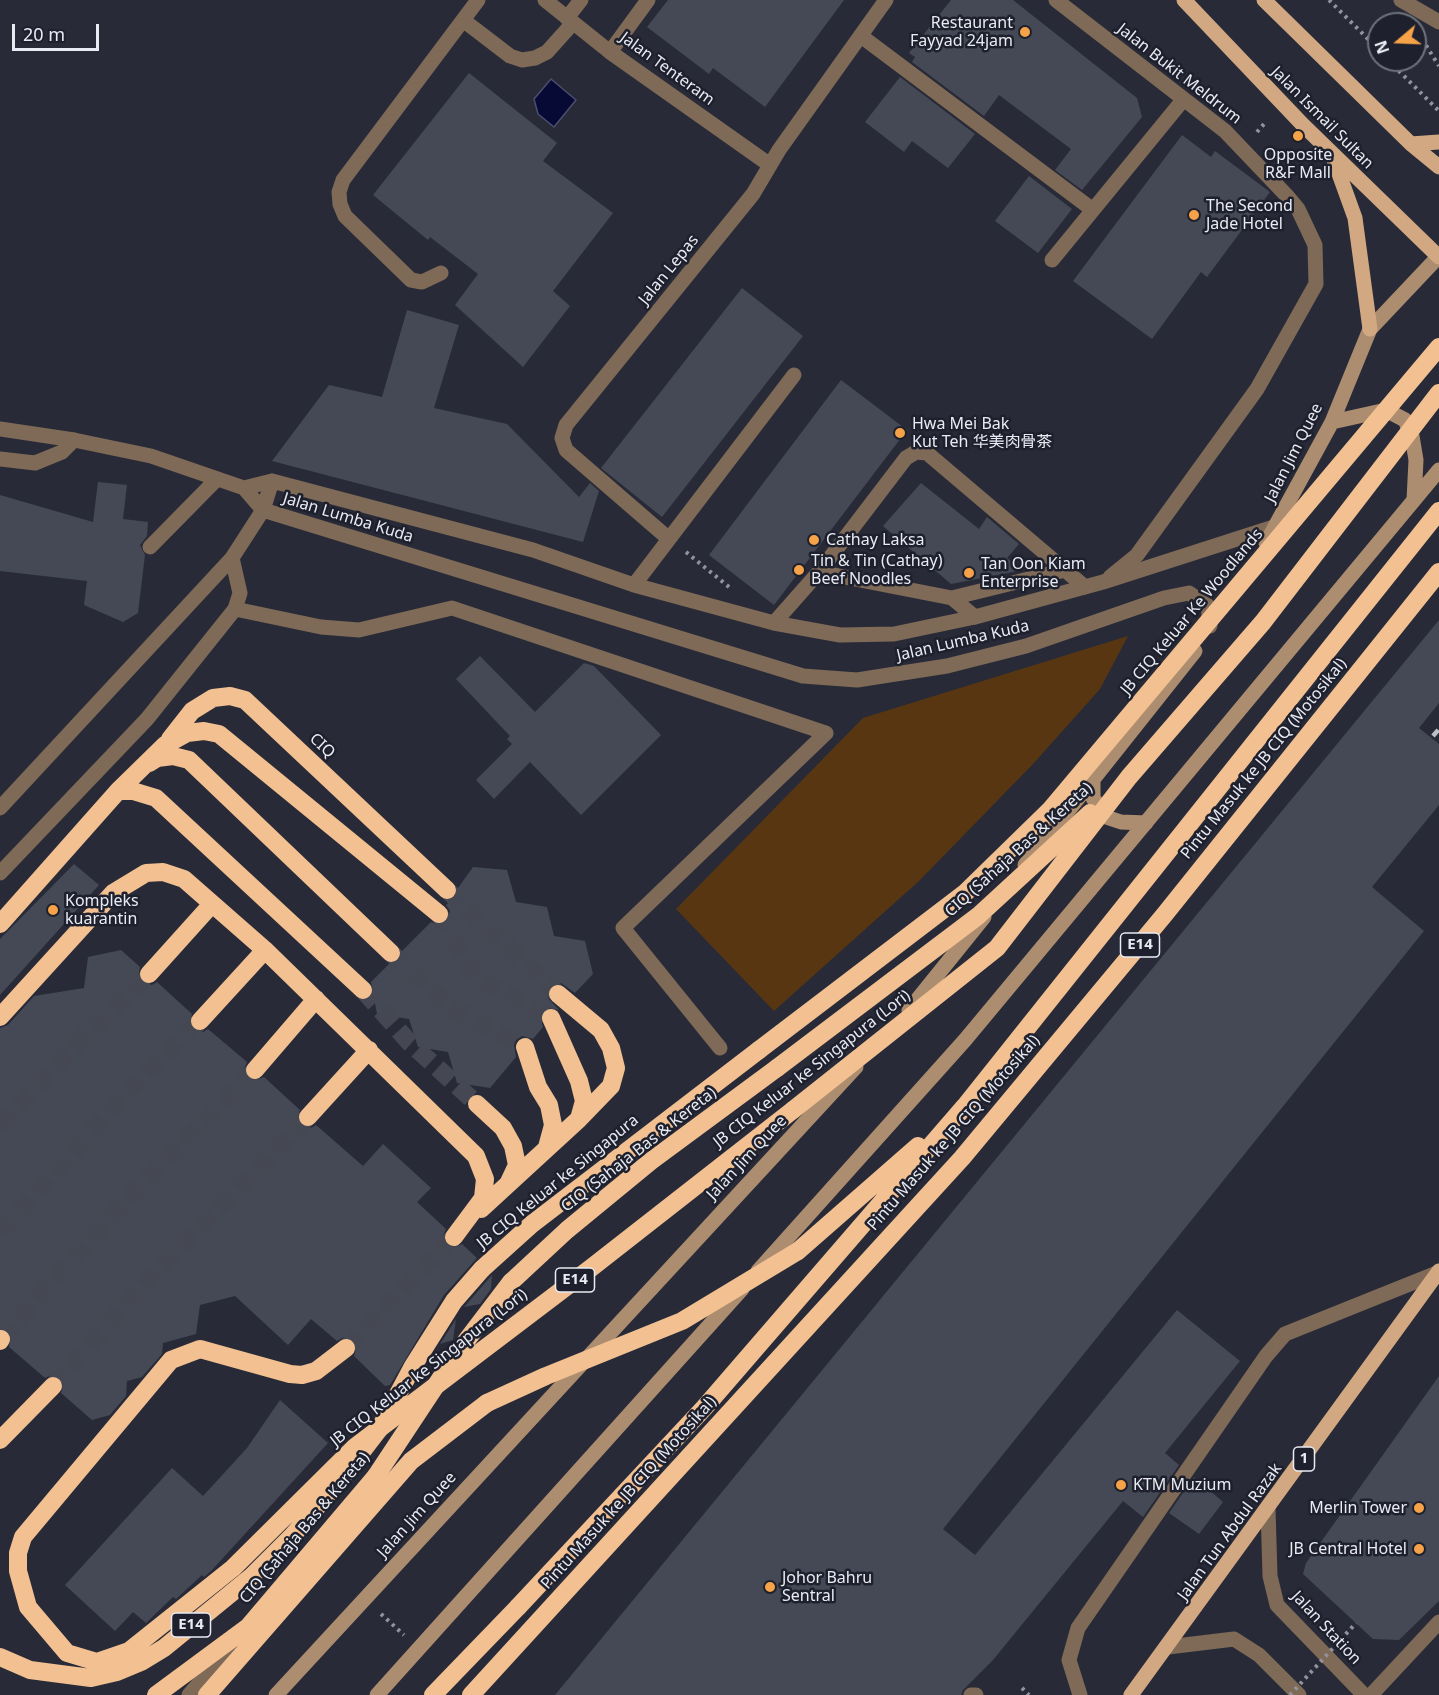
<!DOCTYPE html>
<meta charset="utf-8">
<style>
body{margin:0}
#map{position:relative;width:1439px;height:1695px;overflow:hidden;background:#282b37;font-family:"Noto Sans",sans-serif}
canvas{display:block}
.north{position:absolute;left:1367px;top:12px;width:60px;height:60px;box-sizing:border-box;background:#1e212d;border:2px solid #6f727c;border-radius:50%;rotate:251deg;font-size:16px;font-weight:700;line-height:24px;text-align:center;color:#e9ebf3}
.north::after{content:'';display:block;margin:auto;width:21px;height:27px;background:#f6a248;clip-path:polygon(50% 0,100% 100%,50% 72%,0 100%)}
.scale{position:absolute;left:12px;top:24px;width:87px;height:27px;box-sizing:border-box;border:3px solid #e9ebf3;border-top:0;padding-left:8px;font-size:18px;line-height:21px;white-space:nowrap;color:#e9ebf3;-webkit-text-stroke:4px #1e212d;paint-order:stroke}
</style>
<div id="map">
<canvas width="1439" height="1695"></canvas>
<div class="north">N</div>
<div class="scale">20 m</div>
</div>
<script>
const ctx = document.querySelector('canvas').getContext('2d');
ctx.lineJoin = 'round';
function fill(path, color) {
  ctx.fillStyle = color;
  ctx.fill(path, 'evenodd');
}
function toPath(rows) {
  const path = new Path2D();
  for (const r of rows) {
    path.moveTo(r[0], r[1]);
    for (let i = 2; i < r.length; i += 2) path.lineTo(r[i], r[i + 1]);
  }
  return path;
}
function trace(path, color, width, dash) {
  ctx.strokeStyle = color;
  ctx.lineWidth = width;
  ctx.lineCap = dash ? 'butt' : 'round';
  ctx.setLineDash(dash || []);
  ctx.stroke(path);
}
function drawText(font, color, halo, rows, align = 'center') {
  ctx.font = font + ' "Noto Sans","Noto Sans SC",sans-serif';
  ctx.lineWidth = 5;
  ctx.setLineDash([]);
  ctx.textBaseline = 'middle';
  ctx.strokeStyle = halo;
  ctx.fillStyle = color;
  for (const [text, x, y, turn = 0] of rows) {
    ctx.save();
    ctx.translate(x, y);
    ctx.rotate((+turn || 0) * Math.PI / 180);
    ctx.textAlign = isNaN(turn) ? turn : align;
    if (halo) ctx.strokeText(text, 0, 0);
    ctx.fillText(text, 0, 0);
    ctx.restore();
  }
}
const green = toPath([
 [1128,636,1100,689,1033,764,919,881,774,1011,676,909,863,718]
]);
const water = toPath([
 [551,79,576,100,554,127,538,114,534,99,551,79]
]);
const building = toPath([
 [668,0,844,0,765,107,713,68,709,74,647,27],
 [951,0,1013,0,1137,98,1142,117,1082,190,1055,170,1071,149,999,95,984,116,912,62,915,57,909,53],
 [469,73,557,143,543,161,613,213,553,291,570,306,523,367,455,305,478,274,430,237,428,240,373,195],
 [900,77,975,134,948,168,912,141,904,152,865,122],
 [1182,135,1211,157,1215,151,1270,192,1207,277,1201,272,1152,339,1073,281],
 [1029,176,1072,209,1038,253,995,221],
 [742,288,803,336,662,517,601,468],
 [407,310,459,325,434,408,507,424,579,497,590,483,599,491,583,542,272,461,329,385,382,397],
 [841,380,907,430,774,605,709,555],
 [98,482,127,485,123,519,148,522,147,536,140,545,145,555,138,613,123,622,84,605,87,581,0,571,0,495,93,522],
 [921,483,979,529,987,517,1019,544,1007,558,1023,570,951,584,883,526],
 [1439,620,1439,703,1419,728,1439,744,1439,805,1372,887,1424,931,943,1529,975,1555,1177,1310,1240,1361,1165,1453,1179,1465,1143,1517,1123,1501,993,1660,963,1690,961,1695,555,1695],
 [480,656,535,712,584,663,594,666,661,735,581,815,530,762,494,799,476,780,512,744,507,739,510,736,456,679],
 [74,864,99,885,0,995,0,939],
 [473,867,507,870,516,902,547,907,554,936,585,941,593,974,575,993,561,983,550,986,548,998,559,1010,546,1008,540,1016,543,1027,533,1039,522,1036,516,1040,514,1045,516,1057,490,1088,457,1083,448,1052,418,1047,409,1019,377,1014,371,982,389,964,399,961,402,951,431,922,438,925,447,922,450,911,446,905,456,897,458,888],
 [121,950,140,967,138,977,142,983,152,985,157,982,192,1014,189,1024,193,1030,203,1032,208,1029,247,1062,244,1069,247,1078,254,1081,264,1077,300,1110,297,1120,301,1126,311,1128,316,1125,363,1166,383,1144,431,1188,417,1202,446,1229,443,1236,447,1246,453,1248,462,1244,477,1258,444,1295,390,1385,385,1386,354,1356,357,1346,351,1338,344,1337,337,1341,311,1319,288,1345,235,1296,200,1305,196,1334,163,1343,162,1354,142,1377,127,1381,126,1396,110,1415,92,1420,61,1393,64,1384,60,1378,51,1375,45,1378,9,1347,11,1333,0,1328,0,1028,8,1025,34,996,84,988,88,957],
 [492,1275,491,1289,480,1304,464,1307],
 [456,1319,453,1340,440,1344],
 [1439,1376,1439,1601,1399,1640,1373,1639,1303,1574,1306,1563],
 [280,1400,328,1443,212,1570,204,1577,202,1575,176,1599,173,1597,146,1623,133,1612,115,1631,65,1585,172,1468,203,1496,247,1448],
 [1194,1477,1223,1502,1199,1534,1169,1513]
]);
const highwayTunnel = toPath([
 [447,890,558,994],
 [439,914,477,979,551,1018],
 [391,953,450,1007,525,1047],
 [363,990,409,1042,477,1104],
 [0,1126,83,1037,149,974],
 [0,1232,133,1086,200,1021],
 [1,1339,115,1212,255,1070],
 [346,1348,454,1237],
 [53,1386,156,1271,308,1117]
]);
const path = toPath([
 [1329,0,1379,50],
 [1422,39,1439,66],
 [1388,60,1439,111],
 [1257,132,1264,124],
 [686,552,729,587],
 [381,1614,404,1635],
 [1022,1688,1029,1695]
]);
const lane = toPath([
 [1401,0,1439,22],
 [567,18,581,0],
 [463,20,510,56,522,60,535,58,547,52,573,23],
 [861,36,1093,210],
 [610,52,648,0],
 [1052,260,1183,100],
 [441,273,422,282,411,280,345,216,340,204,339,192,343,180,478,0],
 [0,459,35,463,62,452,74,440],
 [150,547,217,479],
 [819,572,952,598,975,617],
 [952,598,1065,570],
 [235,609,321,627,359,630,452,608,826,733,623,928,720,1048],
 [774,623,819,572,906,458,916,452,927,453,1085,587],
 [189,1695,234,1643],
 [971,1695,976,1695],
 [1080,1695,1069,1660,1078,1628,1266,1356,1285,1334,1437,1273]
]);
const street = toPath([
 [545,0,610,52,770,165],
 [1056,0,1225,131,1288,197,1298,209,1315,245,1316,284,1257,389,1137,555,1110,577],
 [0,429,74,440,151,456,244,488],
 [244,488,272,481,533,550,634,585,774,623,840,635,894,634,975,617,1103,582,1277,526],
 [244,488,263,510,803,676,857,680,947,666,1026,646,1164,598,1189,593,1208,606,1210,626],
 [669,539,566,450,562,438,566,425,753,194,779,150,886,0],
 [634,585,794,375],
 [0,808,232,558,263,510,272,481],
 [0,873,147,719,235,609,240,593,232,558],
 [1268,1509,1270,1576,1277,1605,1364,1695],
 [1168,1647,1234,1639,1259,1655,1299,1695],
 [1371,1695,1439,1622]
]);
const secondary = toPath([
 [1332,422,1386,410,1405,420,1412,436,1416,460,1414,500],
 [1266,543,1332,422,1370,329,1439,256],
 [1093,779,1093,798,1106,817,1121,822,1146,823],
 [1025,865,1195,651],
 [909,1010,984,917],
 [758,1271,965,1040,1439,470],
 [276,1695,856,1067],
 [377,1695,742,1289]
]);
const primary = toPath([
 [1184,0,1303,125,1439,257],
 [1264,0,1411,144,1439,167],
 [1411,144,1439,142],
 [1333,157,1355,218,1370,329],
 [1131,1695,1439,1271]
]);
const highway = toPath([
 [170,739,192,711,213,698,230,696,245,700,447,890],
 [149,763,157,758,173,756,189,760,391,953],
 [118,791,133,791,156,798,363,990],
 [0,924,118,791,165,745,187,733,204,731,219,734,439,914],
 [149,974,212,904],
 [558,994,601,1030,611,1048,616,1068,611,1086,580,1118],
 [0,1017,113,893,146,873,163,872,184,879,265,950,476,1156,485,1179,483,1198,454,1237],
 [200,1021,265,950],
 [525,1047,538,1087,549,1105,553,1125,547,1147],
 [255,1070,316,999],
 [477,1104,503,1128,513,1146,517,1165,509,1182],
 [308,1117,369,1050],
 [481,1209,579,1119,584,1101,579,1081,551,1018],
 [798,1251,918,1146],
 [482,1269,532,1224,759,1050],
 [511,1282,567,1230,651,1161,777,1068],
 [0,1341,1,1339],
 [346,1348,316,1371,302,1375,290,1374,200,1349,171,1360,23,1537,18,1553,18,1571,28,1607,67,1653,97,1662,129,1651,233,1568,355,1447,591,1268,793,1110],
 [0,1440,53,1386],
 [518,1607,704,1408,965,1106,1439,511],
 [0,1657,30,1670,91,1678,117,1672,141,1662,164,1648,251,1577,293,1535,340,1480],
 [156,1695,248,1627,376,1476],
 [207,1695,411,1461,487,1403],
 [471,1695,962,1158,1165,914,1439,572]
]);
const rail = toPath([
 [1433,736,1439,729]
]);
const pathBridge = toPath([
 [1290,1695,1356,1623]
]);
const highwayBridge = toPath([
 [759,1050,965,893,1050,810,1439,347],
 [777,1068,978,916,1090,813],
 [793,1110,997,948,1129,777,1263,622,1439,393],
 [487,1403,546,1376,682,1321,798,1251],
 [376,1476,460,1349,511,1282],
 [340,1480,380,1428,413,1366,454,1301,482,1269],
 [433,1695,518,1607]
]);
const markers = [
 [1025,32,6,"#f6a248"],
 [1298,136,6,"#f6a248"],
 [1194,215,6,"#f6a248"],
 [900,433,6,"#f6a248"],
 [814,540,6,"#f6a248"],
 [799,570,6,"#f6a248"],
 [969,573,6,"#f6a248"],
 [53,910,6,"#f6a248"],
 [1121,1485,6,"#f6a248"],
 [1419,1508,6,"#f6a248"],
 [1419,1549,6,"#f6a248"],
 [770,1587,6,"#f6a248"]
];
const shields = [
 [1140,945,39],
 [575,1280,39],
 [1304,1459,21],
 [191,1625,39]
];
const shieldNames = [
 ["E14",1140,945],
 ["E14",575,1280],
 ["1",1304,1459],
 ["E14",191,1625]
];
const poiNames = [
 ["Restaurant",1013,23,"right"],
 ["Fayyad 24jam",1013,41,"right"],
 ["Opposite",1298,155,"center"],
 ["R&F Mall",1298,173,"center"],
 ["The Second",1206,206],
 ["Jade Hotel",1206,224],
 ["Hwa Mei Bak",912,424],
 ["Kut Teh 华美肉骨茶",912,442],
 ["Cathay Laksa",826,540],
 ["Tin & Tin (Cathay)",811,561],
 ["Beef Noodles",811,579],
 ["Tan Oon Kiam",981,564],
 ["Enterprise",981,582],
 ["Kompleks",65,901],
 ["kuarantin",65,919],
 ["KTM Muzium",1133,1485],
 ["Merlin Tower",1407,1508,"right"],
 ["JB Central Hotel",1407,1549,"right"],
 ["Johor Bahru",782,1578],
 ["Sentral",782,1596]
];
const streetNames = [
 ["Jalan Tenteram",667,69,36],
 ["Jalan Bukit Meldrum",1179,74,38],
 ["Jalan Ismail Sultan",1322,118,45],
 ["Jalan Lepas",669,270,-51],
 ["Jalan Jim Quee",1294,453,-63],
 ["Jalan Lumba Kuda",348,518,17],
 ["JB CIQ Keluar Ke Woodlands",1192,612,-50],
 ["Jalan Lumba Kuda",963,641,-13],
 ["CIQ",322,746,43],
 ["Pintu Masuk ke JB CIQ (Motosikal)",1264,759,-51],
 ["CIQ (Sahaja Bas & Kereta)",1019,850,-42],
 ["JB CIQ Keluar ke Singapura (Lori)",812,1069,-38],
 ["Pintu Masuk ke JB CIQ (Motosikal)",954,1133,-49],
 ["CIQ (Sahaja Bas & Kereta)",639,1150,-38],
 ["Jalan Jim Quee",747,1158,-47],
 ["JB CIQ Keluar ke Singapura",558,1182,-39],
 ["JB CIQ Keluar ke Singapura (Lori)",429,1368,-38],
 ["Pintu Masuk ke JB CIQ (Motosikal)",629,1493,-48],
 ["Jalan Jim Quee",417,1515,-48],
 ["CIQ (Sahaja Bas & Kereta)",305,1528,-50],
 ["Jalan Tun Abdul Razak",1230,1532,-54],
 ["Jalan Station",1326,1628,47]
];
fill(green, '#583611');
fill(water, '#080a36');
trace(water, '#4c4e6f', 1.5);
fill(building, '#454956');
trace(highwayTunnel, '#454853', 18, [18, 9]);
trace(path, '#91939d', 4, [3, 4.5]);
trace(lane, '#7e6a57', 15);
trace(street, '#7e6a57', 15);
trace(secondary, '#ad8d6f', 15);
trace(primary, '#d1a881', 15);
trace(highway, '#f2c091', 18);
trace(rail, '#bec0c9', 4.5, [8, 8]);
trace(pathBridge, '#91939d', 4, [3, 4.5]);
trace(highwayBridge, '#f2c091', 18);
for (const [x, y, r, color] of markers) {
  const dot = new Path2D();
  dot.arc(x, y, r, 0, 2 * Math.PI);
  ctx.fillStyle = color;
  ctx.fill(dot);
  trace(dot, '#1e212d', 2);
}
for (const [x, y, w] of shields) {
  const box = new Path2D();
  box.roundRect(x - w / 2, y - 12, w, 24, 4.5);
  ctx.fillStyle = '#1e212d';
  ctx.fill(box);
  trace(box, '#e9ebf3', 1.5);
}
drawText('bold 15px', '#e9ebf3', null, shieldNames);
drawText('16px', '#e9ebf3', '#1e212d', poiNames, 'left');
drawText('16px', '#e9ebf3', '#1e212d', streetNames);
</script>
